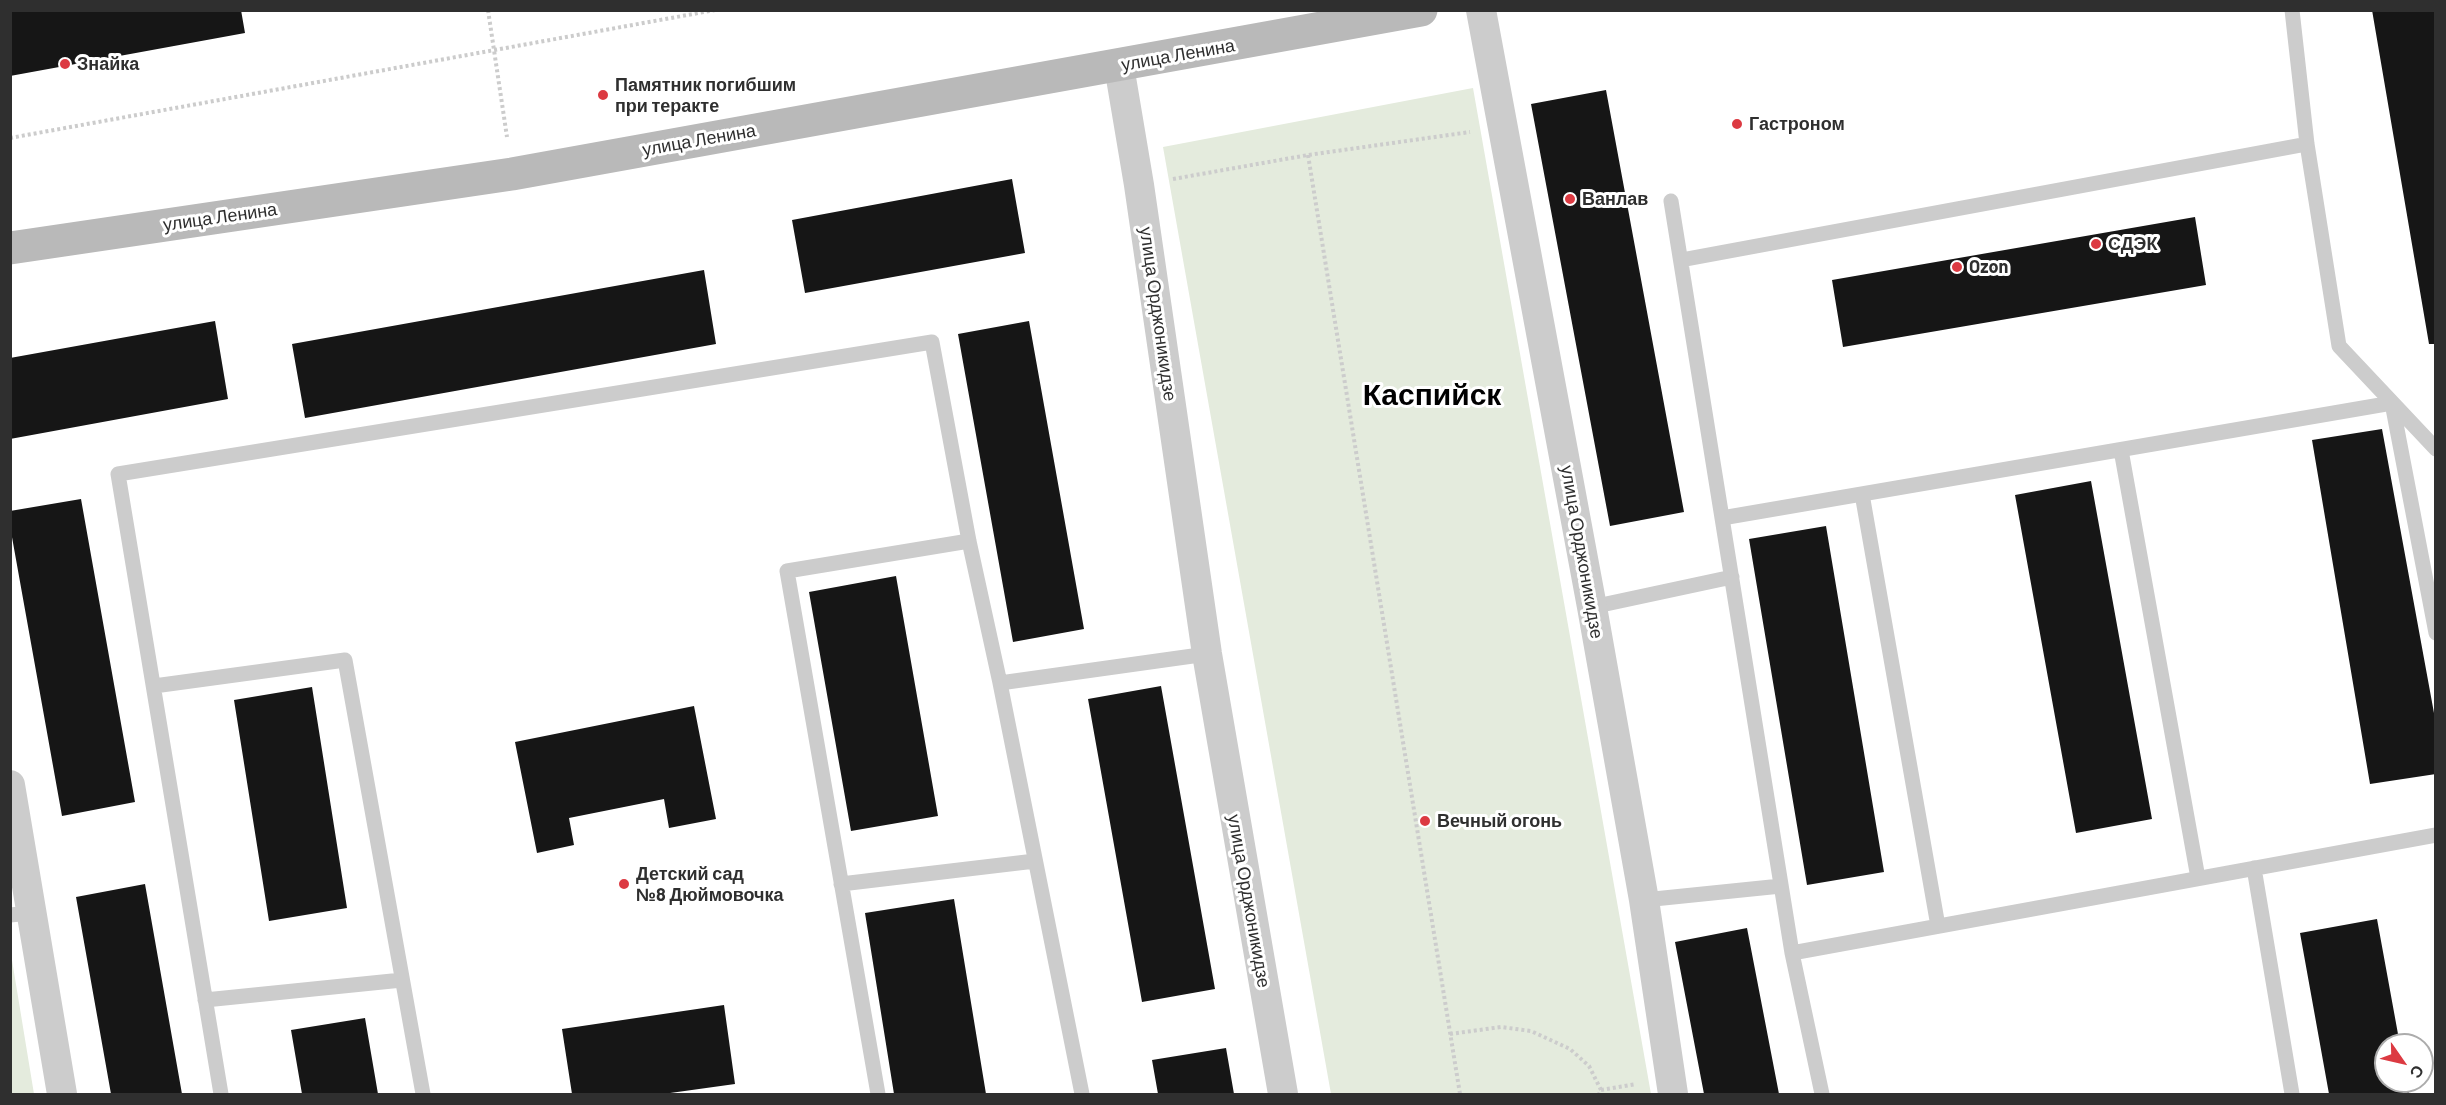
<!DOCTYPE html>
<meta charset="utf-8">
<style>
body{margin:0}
#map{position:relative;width:2446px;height:1105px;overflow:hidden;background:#fff;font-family:Barlow,sans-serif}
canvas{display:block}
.frame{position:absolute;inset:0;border:12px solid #2f2f2f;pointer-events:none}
.north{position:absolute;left:2374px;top:1033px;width:60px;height:60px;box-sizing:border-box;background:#fff;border:2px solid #acacac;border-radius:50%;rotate:124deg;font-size:16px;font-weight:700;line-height:24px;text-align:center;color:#2f2f2f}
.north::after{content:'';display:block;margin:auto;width:21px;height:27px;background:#dc3a42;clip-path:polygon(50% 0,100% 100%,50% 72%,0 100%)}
</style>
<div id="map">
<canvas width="2446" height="1105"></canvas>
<div class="frame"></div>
<div class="north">С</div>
</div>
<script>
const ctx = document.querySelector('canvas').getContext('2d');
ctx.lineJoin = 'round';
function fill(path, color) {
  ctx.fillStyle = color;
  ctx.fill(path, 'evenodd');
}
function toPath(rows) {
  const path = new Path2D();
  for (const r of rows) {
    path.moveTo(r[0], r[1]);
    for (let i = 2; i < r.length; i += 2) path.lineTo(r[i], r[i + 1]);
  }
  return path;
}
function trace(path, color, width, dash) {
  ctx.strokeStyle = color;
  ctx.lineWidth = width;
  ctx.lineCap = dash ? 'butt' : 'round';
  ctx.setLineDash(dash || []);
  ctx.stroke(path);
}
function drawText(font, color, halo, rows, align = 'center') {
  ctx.font = font + ' Barlow,sans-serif';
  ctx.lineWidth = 6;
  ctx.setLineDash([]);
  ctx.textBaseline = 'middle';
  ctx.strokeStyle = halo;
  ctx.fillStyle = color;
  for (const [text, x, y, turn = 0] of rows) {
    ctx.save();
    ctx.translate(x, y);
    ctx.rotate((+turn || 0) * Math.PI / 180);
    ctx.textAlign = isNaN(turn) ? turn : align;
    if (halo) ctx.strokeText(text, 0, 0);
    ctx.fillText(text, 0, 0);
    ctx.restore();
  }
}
const green = toPath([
 [1473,88,1651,1094,1331,1094,1163,147],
 [10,954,11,954,34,1094,11,1094]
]);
const building = toPath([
 [10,10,241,10,245,33,10,76],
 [2372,10,2436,10,2436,344,2429,344],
 [1606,90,1684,512,1610,526,1531,104],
 [1012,179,1025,253,805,293,792,220],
 [2195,217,2206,285,1843,347,1832,280],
 [704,270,716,344,305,418,292,344],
 [215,321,228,399,10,439,10,358],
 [1029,321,1084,629,1013,642,958,334],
 [2382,429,2436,724,2436,774,2370,784,2312,440],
 [2091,481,2152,819,2076,833,2015,495],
 [81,499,135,802,62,816,10,526,10,511],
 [1826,526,1884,872,1807,885,1749,539],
 [896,576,938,816,851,831,809,592],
 [1161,686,1215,989,1142,1002,1088,699],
 [312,687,347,908,269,921,234,700],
 [694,706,716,819,669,828,664,799,569,818,574,845,537,853,515,742],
 [145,884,182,1094,111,1094,76,897],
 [954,899,986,1094,894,1094,865,913],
 [2377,919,2400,1045,2386,1045,2386,1081,2406,1081,2409,1094,2329,1094,2300,933],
 [1747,928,1779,1094,1704,1094,1675,942],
 [724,1005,735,1084,663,1094,572,1094,562,1029],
 [365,1018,378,1094,302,1094,291,1030],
 [1226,1048,1234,1094,1158,1094,1152,1060]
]);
const path = toPath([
 [488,10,507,137],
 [10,138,715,10],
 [1308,155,1460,1094],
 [1173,179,1308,155,1470,132],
 [1450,1034,1501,1027,1531,1031,1570,1049,1589,1066,1601,1090,1599,1094],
 [1601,1090,1636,1084]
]);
const lane = toPath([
 [2292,10,2307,144,2339,346,2436,449],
 [1671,201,1792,953,1822,1094],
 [1681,260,2307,144],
 [2121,450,2198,878],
 [1862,494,1938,926],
 [1722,518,2392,403,2436,633],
 [1592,607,1732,577],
 [154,686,345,660,423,1094],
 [2254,868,2292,1094],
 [841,884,1035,861],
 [1644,900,1781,886],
 [10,915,31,913],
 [1792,953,2436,835],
 [205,1000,402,980],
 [221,1094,118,474,932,342,969,541,1000,683],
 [878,1094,787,571,969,541],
 [1082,1094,1000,683,1207,654]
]);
const street = toPath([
 [1481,10,1592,607,1644,900,1673,1094],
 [1119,66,1139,185,1207,654,1283,1094],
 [10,785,62,1094]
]);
const secondary = toPath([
 [10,248,512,174,1421,10]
]);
const markers = [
 [65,64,6,"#dc3a42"],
 [603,95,6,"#dc3a42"],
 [1737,124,6,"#dc3a42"],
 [1570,199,6,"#dc3a42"],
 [2096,244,6,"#dc3a42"],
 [1957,267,6,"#dc3a42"],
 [1425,821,6,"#dc3a42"],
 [624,884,6,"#dc3a42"]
];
const streetNames = [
 ["улица Ленина",1178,55,-10],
 ["улица Ленина",699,140,-10],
 ["улица Ленина",220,217,-8],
 ["улица Орджоникидзе",1158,314,82],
 ["улица Орджоникидзе",1582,552,80],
 ["улица Орджоникидзе",1249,901,80]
];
const poiNames = [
 ["Знайка",77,64],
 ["Памятник погибшим",615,85],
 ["при теракте",615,106],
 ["Гастроном",1749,124],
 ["Ванлав",1582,199],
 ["СДЭК",2108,244],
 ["Ozon",1969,267],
 ["Вечный огонь",1437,821],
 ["Детский сад",636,874],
 ["№8 Дюймовочка",636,895]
];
const townNames = [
 ["Каспийск",1432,395]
];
fill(green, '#e4ebdd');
fill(building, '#161616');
trace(path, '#ccc', 4, [3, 3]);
trace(lane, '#ccc', 15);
trace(street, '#ccc', 30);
trace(secondary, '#b9b9b9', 33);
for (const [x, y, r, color] of markers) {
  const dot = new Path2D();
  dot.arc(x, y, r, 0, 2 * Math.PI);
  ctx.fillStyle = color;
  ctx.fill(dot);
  trace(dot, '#fff', 2);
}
drawText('18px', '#2f2f2f', '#fff', streetNames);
drawText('bold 18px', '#2f2f2f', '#fff', poiNames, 'left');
drawText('bold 30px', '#000', '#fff', townNames);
</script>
